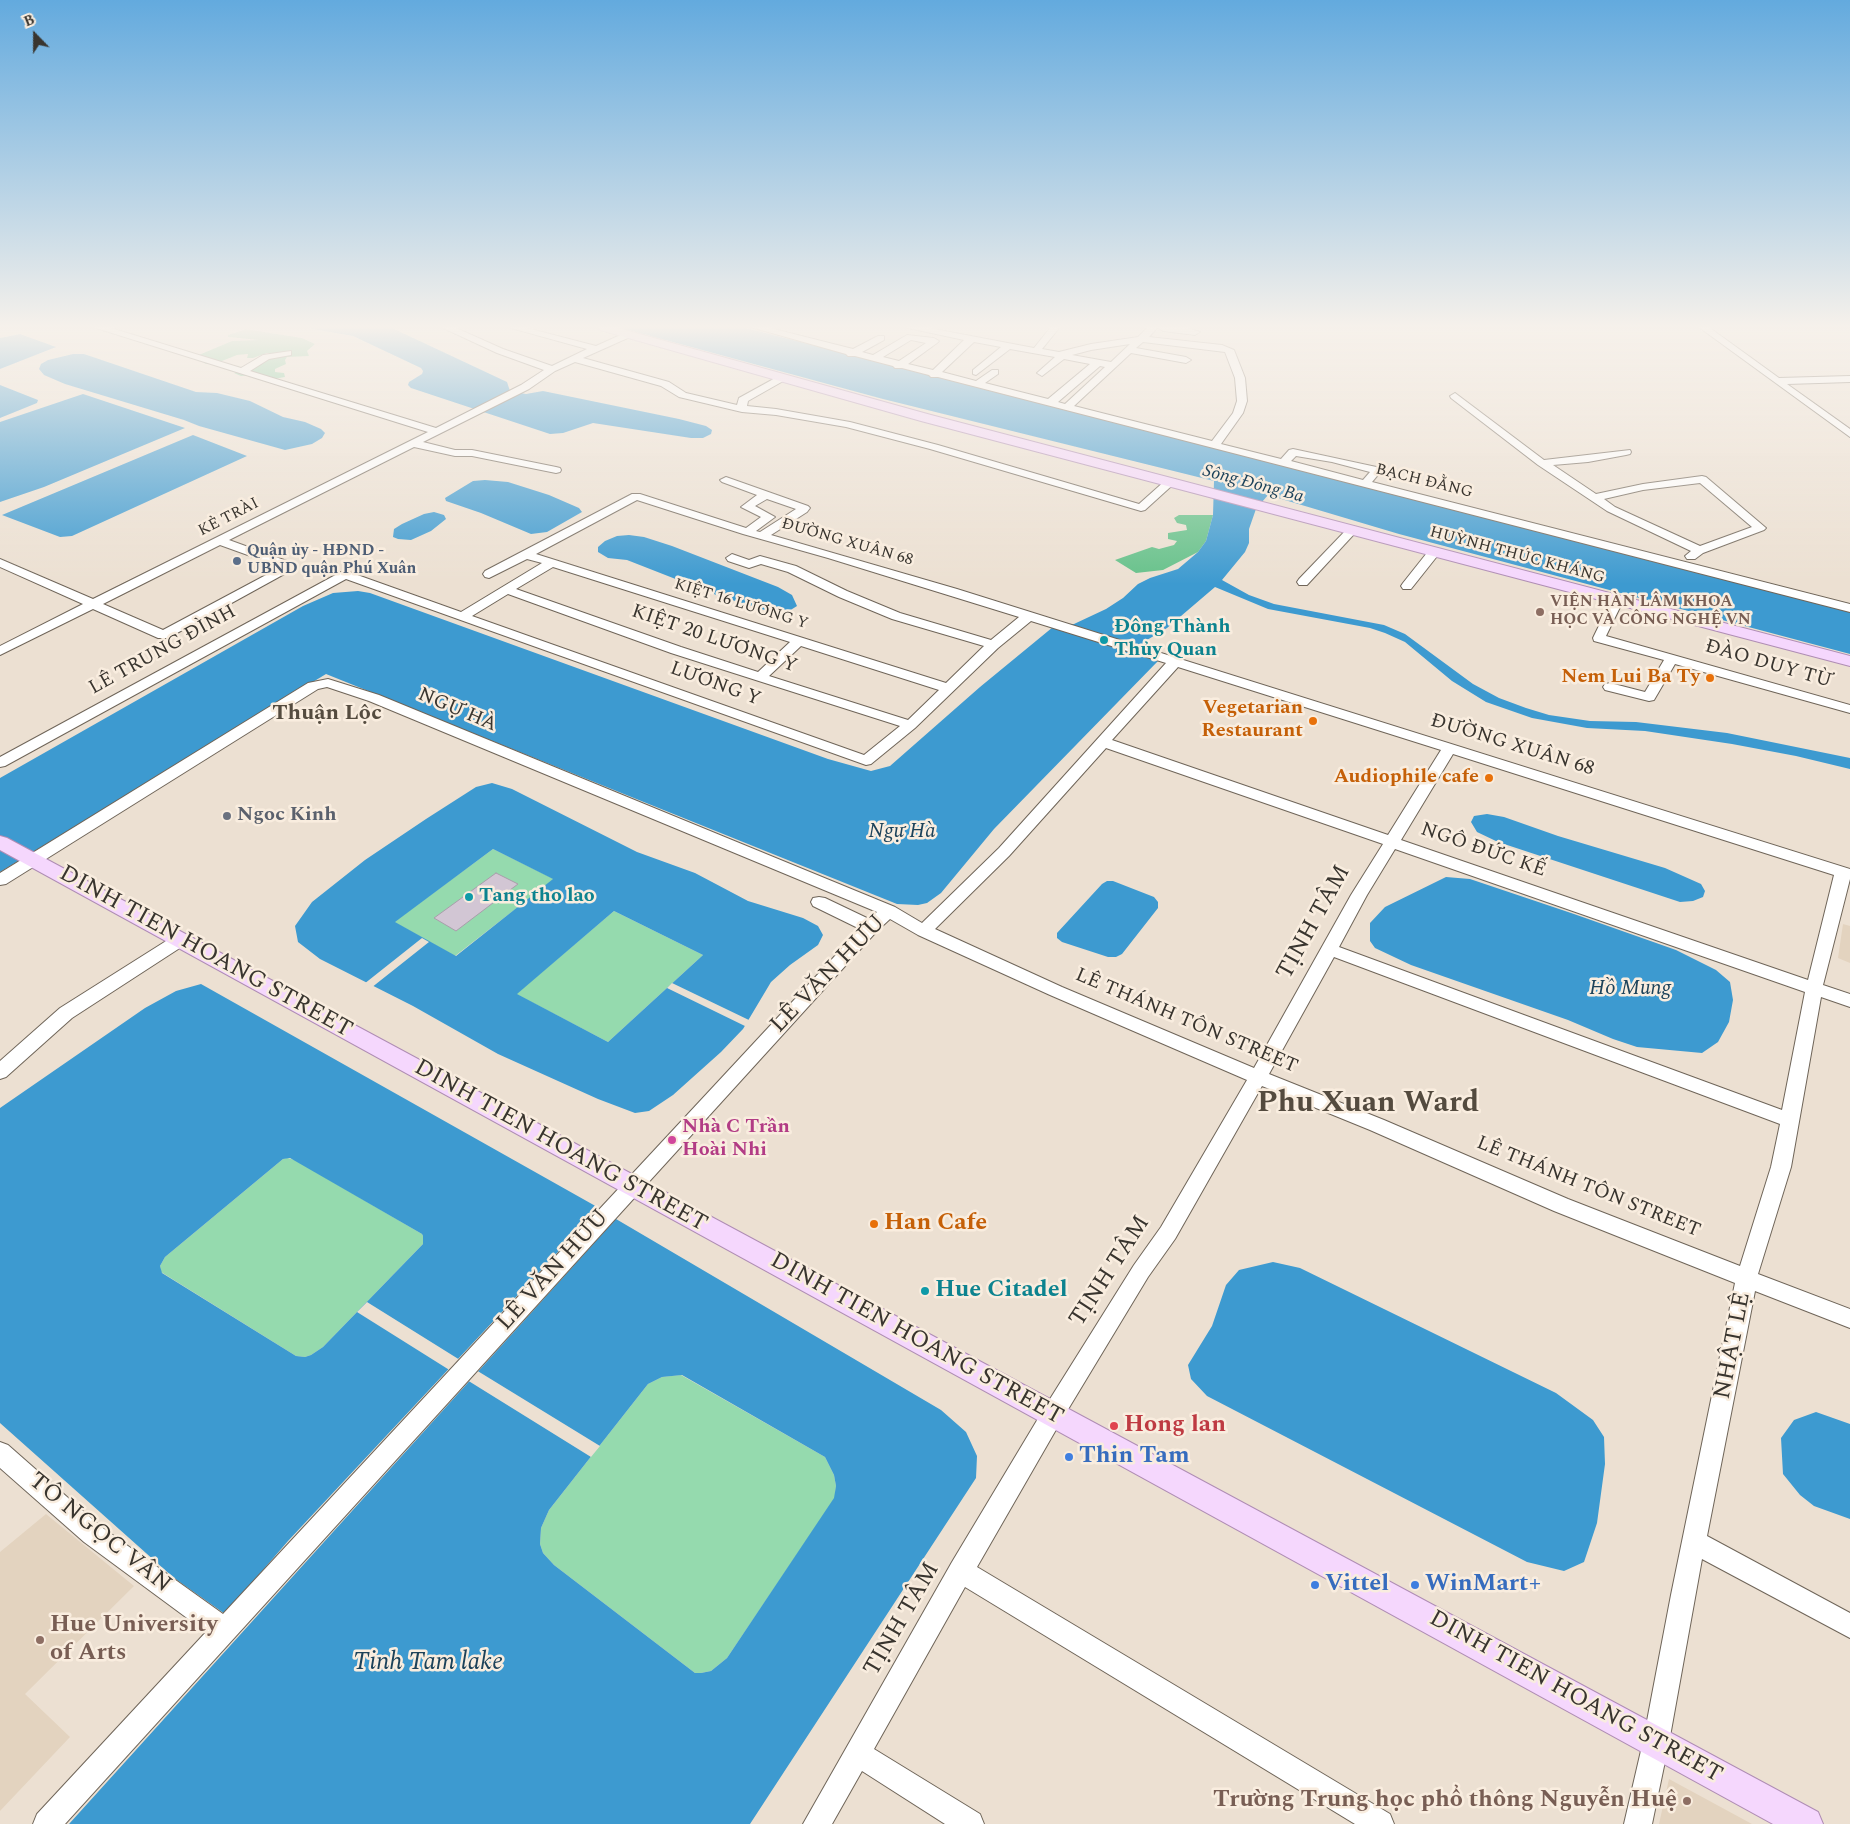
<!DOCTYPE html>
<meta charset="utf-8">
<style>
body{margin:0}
#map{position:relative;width:1850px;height:1824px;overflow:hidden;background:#ece0d2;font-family:Spectral,serif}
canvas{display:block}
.north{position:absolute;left:10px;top:10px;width:50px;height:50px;-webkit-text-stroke:4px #f9eddf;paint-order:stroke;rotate:338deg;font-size:14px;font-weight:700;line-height:20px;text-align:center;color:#39352f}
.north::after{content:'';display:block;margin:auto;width:18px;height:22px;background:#39352f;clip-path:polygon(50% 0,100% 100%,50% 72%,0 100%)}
</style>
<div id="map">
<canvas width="1850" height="1824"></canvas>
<div class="north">B</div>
</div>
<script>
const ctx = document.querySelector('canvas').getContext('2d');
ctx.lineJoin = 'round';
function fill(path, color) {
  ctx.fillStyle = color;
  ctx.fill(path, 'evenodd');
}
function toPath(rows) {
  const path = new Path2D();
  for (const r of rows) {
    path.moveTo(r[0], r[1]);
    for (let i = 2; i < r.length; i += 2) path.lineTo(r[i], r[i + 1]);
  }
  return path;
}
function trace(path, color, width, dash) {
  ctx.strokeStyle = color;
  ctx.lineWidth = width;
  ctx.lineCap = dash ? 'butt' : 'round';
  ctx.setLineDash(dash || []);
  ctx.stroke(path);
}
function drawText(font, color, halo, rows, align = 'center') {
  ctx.font = font + ' Spectral,serif';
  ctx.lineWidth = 5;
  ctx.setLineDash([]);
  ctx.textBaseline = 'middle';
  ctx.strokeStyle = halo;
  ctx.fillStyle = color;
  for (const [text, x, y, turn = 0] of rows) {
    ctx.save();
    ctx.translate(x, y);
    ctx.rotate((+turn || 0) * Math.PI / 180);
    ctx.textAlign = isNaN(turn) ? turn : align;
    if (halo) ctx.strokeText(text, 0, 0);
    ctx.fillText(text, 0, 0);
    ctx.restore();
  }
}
const built = toPath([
 [1843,924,1850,926,1850,963,1838,958],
 [46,1514,134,1586,25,1694,70,1737,0,1811,0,1552],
 [1669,1779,1752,1824,1659,1824]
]);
const green = toPath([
 [493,849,554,879,455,956,394,922],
 [614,911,703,955,608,1042,516,994],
 [287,1158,295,1160,422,1234,423,1236,423,1244,323,1347,311,1355,305,1357,296,1356,161,1272,160,1266,165,1257,283,1159],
 [681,1375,825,1457,834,1475,836,1486,835,1498,727,1658,711,1671,701,1673,695,1673,554,1565,543,1553,540,1544,541,1528,549,1510,648,1384,662,1377]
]);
const forest = toPath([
 [246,329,302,338,315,344,307,351,309,356,287,357,285,360,286,364,275,369,275,372,284,373,285,377,273,379,254,378,253,375,241,376,234,373,279,354,267,353,253,358,247,358,248,354,237,355,222,361,206,364,194,357,232,341,258,340,228,337,228,335],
 [1179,515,1213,515,1206,541,1198,552,1163,570,1136,573,1115,560,1152,547,1159,549,1174,545,1177,541,1168,539,1168,533,1187,530,1186,525,1177,523,1174,518]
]);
const water = toPath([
 [307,328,392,328,507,382,510,391,526,394,543,391,679,419,706,426,712,430,711,434,703,438,691,438,593,423,563,433,550,434,411,388,408,385,409,382,422,374,423,371,421,368,353,336],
 [621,328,746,328,1850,612,1850,654,1399,534,1268,495,1256,509,1249,529,1249,543,1245,552,1222,580,1249,595,1274,604,1384,625,1405,634,1473,684,1499,698,1526,708,1549,715,1590,721,1636,722,1727,733,1850,758,1850,769,1796,756,1732,744,1645,731,1587,728,1532,718,1486,702,1452,681,1405,642,1385,633,1370,628,1268,609,1215,587,1167,628,1147,640,1142,645,1147,656,1158,661,994,829,941,893,927,903,918,905,897,904,326,674,0,872,0,778,303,606,333,593,358,591,370,593,828,759,871,771,890,766,980,687,1053,627,1074,624,1106,609,1123,598,1138,584,1150,578,1178,569,1198,552,1206,541,1213,515,1214,481,883,399],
 [20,334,56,347,0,369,0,338],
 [73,354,84,354,196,392,217,393,250,401,283,417,305,422,321,429,325,433,322,438,312,444,285,450,199,426,184,420,65,384,44,375,39,369,41,364,48,360],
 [0,385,38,400,37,403,0,418],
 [83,394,185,428,44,487,0,502,0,422],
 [193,435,247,456,72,536,60,537,2,515],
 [485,480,508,482,549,495,579,508,582,512,547,532,531,534,481,513,446,501,445,498,473,481],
 [434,512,444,515,446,519,431,531,411,540,398,539,393,537,394,529,402,524,424,514],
 [629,535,644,537,672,546,778,587,792,595,797,606,789,611,779,613,765,610,719,596,627,560,608,558,598,552,598,547,605,541,617,536],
 [492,783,512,789,637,852,695,873,748,901,803,918,818,926,823,935,818,945,790,965,771,982,743,1029,721,1052,673,1095,649,1111,635,1113,598,1099,498,1054,413,1006,320,959,298,942,295,926,312,902,365,860,426,819,476,787],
 [493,849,553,879,456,956,395,922],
 [614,911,703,955,608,1042,517,994],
 [1487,814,1504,817,1558,836,1665,868,1701,884,1705,891,1703,897,1693,901,1680,902,1498,842,1477,832,1471,822,1474,816],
 [1446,877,1470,879,1574,914,1676,950,1716,970,1730,982,1733,1000,1729,1022,1718,1042,1702,1053,1637,1047,1613,1039,1568,1020,1411,965,1375,948,1370,941,1370,923,1385,907],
 [1107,881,1113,881,1154,897,1158,902,1158,908,1122,954,1116,957,1108,957,1062,942,1057,938,1057,933,1102,884],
 [201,984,599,1208,288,1541,225,1614,174,1578,0,1423,0,1108,145,1008,176,991],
 [290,1158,422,1234,423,1236,423,1244,323,1347,311,1355,305,1357,296,1356,162,1273,160,1266,165,1257,283,1159],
 [616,1219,941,1410,966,1432,977,1456,976,1478,750,1824,69,1824],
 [682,1375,825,1457,834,1475,836,1486,834,1498,727,1658,711,1671,701,1673,695,1673,554,1565,543,1553,540,1544,541,1528,549,1510,648,1384,662,1377],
 [1273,1262,1300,1268,1556,1393,1593,1420,1604,1437,1605,1464,1597,1523,1584,1562,1564,1571,1527,1562,1207,1396,1191,1379,1188,1365,1212,1326,1226,1285,1239,1270],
 [1816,1412,1850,1424,1850,1519,1814,1506,1800,1495,1783,1474,1781,1438,1794,1420]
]);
const pier = toPath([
 [422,938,429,942,371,988,364,984],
 [672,983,751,1021,747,1027,667,988],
 [367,1302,460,1360,451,1371,357,1312],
 [476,1370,600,1446,591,1457,467,1380]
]);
const building = toPath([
 [496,873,518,884,456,931,434,918,496,873]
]);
const minor = toPath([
 [96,328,111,328,241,368,263,355,291,351,291,355,269,359,250,371,436,428,521,385,544,370,497,353,443,328,456,328,503,349,552,366,587,349,511,328,527,328,596,346,627,332,632,335,630,337,583,358,669,382,686,393,737,405,739,398,779,376,785,376,785,380,748,401,747,406,776,409,850,422,938,445,1139,504,1167,479,1175,479,1177,481,1145,510,1141,511,930,449,846,427,776,415,742,412,679,397,661,386,575,362,555,371,529,389,423,442,455,450,472,450,556,467,560,468,561,470,560,472,556,473,472,456,455,456,414,447,229,540,295,564,297,567,168,638,158,638,93,609,0,655,0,646,83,604,0,567,0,559,93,599,428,432,96,328],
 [220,545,281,567,163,630,103,604,220,545],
 [754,328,770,328,853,349,878,336,884,336,884,340,862,352,873,355,907,335,934,338,939,341,937,343,908,364,933,370,964,340,908,328,929,328,1034,348,1050,328,1059,328,1042,349,1059,352,1091,344,1138,337,1147,328,1157,328,1149,337,1222,345,1234,350,1245,378,1247,401,1243,413,1221,444,1281,459,1289,450,1293,449,1381,468,1382,470,1372,482,1850,604,1850,612,938,377,931,377,929,375,902,368,895,368,893,366,855,356,848,356,846,354,754,328],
 [911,340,926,343,899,361,883,357,911,340],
 [974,342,1001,347,973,370,973,374,976,375,1010,349,1055,357,1037,373,1042,376,1064,359,1090,364,1048,399,985,383,998,374,998,370,992,370,976,381,942,372,974,342],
 [1143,342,1225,352,1235,378,1237,401,1233,413,1212,441,1074,406,1131,353,1186,363,1191,360,1186,357,1136,348,1143,342],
 [1130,344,1111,362,1072,355,1091,350,1130,344],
 [1100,366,1105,367,1065,404,1058,402,1100,366],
 [1296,456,1332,462,1370,472,1363,480,1291,461,1296,456],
 [1159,328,1188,328,1200,332,1195,335,1163,331,1159,328],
 [1700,328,1710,328,1779,378,1850,376,1850,382,1787,384,1850,429,1850,437,1700,328],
 [1455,393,1544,460,1630,450,1631,452,1630,454,1626,455,1588,462,1553,465,1596,494,1643,484,1702,476,1706,477,1766,528,1764,530,1703,553,1695,559,1687,559,1685,556,1691,551,1607,511,1538,465,1451,398,1450,396,1455,393],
 [1700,483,1752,527,1700,546,1615,507,1604,499,1643,490,1700,483],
 [726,477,808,506,810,508,807,512,771,535,957,589,1850,869,1850,879,1823,985,1850,994,1850,1007,1821,997,1791,1167,1758,1274,1850,1309,1850,1328,1755,1291,1707,1536,1850,1613,1850,1638,1702,1559,1669,1742,1652,1824,1624,1824,1643,1742,1671,1595,1735,1283,1554,1211,1370,1130,1262,1086,1175,1239,1148,1277,1061,1421,977,1567,1390,1814,1394,1824,1355,1824,965,1587,874,1749,980,1814,984,1824,945,1824,862,1771,832,1824,803,1824,952,1562,1045,1407,1134,1265,1161,1227,1247,1080,1050,995,918,935,890,919,877,931,65,1824,33,1824,37,1814,206,1632,84,1542,0,1468,0,1442,8,1445,100,1526,223,1614,860,929,813,906,811,902,813,898,819,897,825,898,869,919,877,912,369,701,327,687,318,689,6,884,0,885,0,873,308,683,328,679,379,695,895,907,922,923,999,848,1166,663,1031,621,998,648,915,728,871,764,866,765,346,579,5,766,0,767,0,757,341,572,349,572,461,612,542,563,527,559,489,578,485,577,483,574,485,571,632,494,640,494,746,528,761,517,741,507,757,495,722,482,720,480,726,477],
 [767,499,796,509,760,532,756,531,775,517,755,506,767,499],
 [637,500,743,534,828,558,1019,617,991,640,900,613,847,591,796,566,760,556,749,560,732,554,726,558,728,561,749,568,761,564,788,572,839,597,892,619,984,646,946,683,536,554,637,500],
 [553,567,790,642,758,672,681,647,516,589,553,567],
 [508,594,671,653,900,726,864,755,472,616,508,594],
 [801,646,939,690,908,720,769,676,801,646],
 [1178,667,1441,750,1388,835,1112,740,1178,667],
 [1106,748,1383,844,1351,895,1254,1068,1062,987,935,929,1009,856,1106,748],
 [1453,754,1834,875,1808,980,1401,840,1453,754],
 [1395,849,1805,992,1782,1110,1339,947,1367,895,1395,849],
 [1334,957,1780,1124,1771,1167,1740,1266,1568,1199,1384,1120,1269,1074,1334,957],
 [1352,526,1358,530,1356,532,1307,585,1299,585,1297,582,1299,579,1348,528,1352,526],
 [1434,548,1440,552,1438,555,1411,589,1403,589,1401,586,1403,583,1430,549,1434,548],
 [1617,597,1623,601,1606,636,1850,705,1850,713,1675,664,1654,700,1649,701,1605,690,1603,687,1605,684,1610,683,1645,692,1664,660,1594,641,1593,638,1611,601,1617,597],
 [180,934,186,936,188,940,186,944,72,1018,6,1077,0,1079,0,1061,60,1008,174,936,180,934]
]);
const major = toPath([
 [599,328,618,328,931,415,1850,656,1850,666,921,421,600,330,599,328],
 [0,836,7,838,1818,1812,1823,1824,1773,1824,0,850,0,836]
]);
const markers = [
 [237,561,5,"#5c6f8a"],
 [1540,612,5,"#8d6e63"],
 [1104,640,5,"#0f9aa8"],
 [1710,678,5,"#e8710a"],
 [1313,721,5,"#e8710a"],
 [1489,778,5,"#e8710a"],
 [227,816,5,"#6b7280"],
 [469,897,5,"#0f9aa8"],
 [672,1140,5,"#d1479c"],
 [874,1224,5,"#e8710a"],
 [925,1291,5,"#0f9aa8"],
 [1114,1426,5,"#e0444e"],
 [1069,1457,5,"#3f7fe0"],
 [1315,1585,5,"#3f7fe0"],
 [1415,1585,5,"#3f7fe0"],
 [40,1640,5,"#8d6e63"],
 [1687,1801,5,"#8d6e63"]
];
const farStreetnames = [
 ["BẠCH ĐẰNG",1424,482,14],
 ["KẺ TRÀI",229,518,-27],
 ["ĐƯỜNG XUÂN 68",847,543,16],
 ["HUỲNH THÚC KHÁNG",1517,556,15],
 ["KIỆT 16 LƯƠNG Y",741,605,17]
];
const farServicenames = [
 ["Quận ủy - HĐND -",247,552],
 ["UBND quận Phú Xuân",247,570]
];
const farEducationnames = [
 ["VIỆN HÀN LÂM KHOA",1550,603],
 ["HỌC VÀ CÔNG NGHỆ VN",1550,621]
];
const farWaternames = [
 ["Sông Đông Ba",1253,485,15]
];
const cultureNames = [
 ["Đông Thành",1114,628],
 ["Thủy Quan",1114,651],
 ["Tang tho lao",479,897]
];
const streetNames = [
 ["KIỆT 20 LƯƠNG Y",714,640,19],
 ["LÊ TRUNG ĐÌNH",163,651,-29],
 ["ĐÀO DUY TỪ",1768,665,16],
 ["LƯƠNG Y",715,685,20],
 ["NGỰ HÀ",457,711,23],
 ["ĐƯỜNG XUÂN 68",1512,746,17],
 ["NGÔ ĐỨC KẾ",1483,851,19],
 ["LÊ THÁNH TÔN STREET",1186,1022,23],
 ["LÊ THÁNH TÔN STREET",1588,1188,22]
];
const foodNames = [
 ["Nem Lui Ba Ty",1700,678],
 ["Vegetarian",1303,709],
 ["Restaurant",1303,732],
 ["Audiophile cafe",1479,778]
];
const worshipNames = [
 ["Ngoc Kinh",237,816]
];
const hotelNames = [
 ["Nhà C Trần",682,1128],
 ["Hoài Nhi",682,1151]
];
const waterNames = [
 ["Ngự Hà",902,833],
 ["Hồ Mung",1630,990]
];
const quarterNames = [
 ["Thuận Lộc",327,715]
];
const nearStreetnames = [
 ["TỊNH TÂM",1315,923,-61],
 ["DINH TIEN HOANG STREET",205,953,29],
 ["LÊ VĂN HƯU",829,975,-46],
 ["DINH TIEN HOANG STREET",560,1147,29],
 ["LÊ VĂN HƯU",554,1271,-48],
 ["TỊNH TÂM",1111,1272,-57],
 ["DINH TIEN HOANG STREET",916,1340,29],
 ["NHẬT LỆ",1734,1346,-79],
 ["TÔ NGỌC VÂN",99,1534,39],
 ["TỊNH TÂM",903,1620,-60],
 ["DINH TIEN HOANG STREET",1575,1698,29]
];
const nearFoodnames = [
 ["Han Cafe",884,1224]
];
const nearCulturenames = [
 ["Hue Citadel",935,1291]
];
const nearHealthnames = [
 ["Hong lan",1124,1426]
];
const nearShopnames = [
 ["Thin Tam",1079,1457],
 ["Vittel",1325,1585],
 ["WinMart+",1425,1585]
];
const nearEducationnames = [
 ["Hue University",50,1626],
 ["of Arts",50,1654],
 ["Trường Trung học phổ thông Nguyễn Huệ",1677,1801,"right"]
];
const nearWaternames = [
 ["Tinh Tam lake",428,1664]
];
const townNames = [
 ["Phu Xuan Ward",1368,1105]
];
fill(built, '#e3d3bf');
fill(green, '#95daae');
fill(forest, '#66c18a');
fill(water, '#3d9ad0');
fill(pier, '#ece0d2');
fill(building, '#d2c6d4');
trace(building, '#a99eab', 1);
trace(minor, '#6f6559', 2);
trace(major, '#af8db4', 2);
fill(minor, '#fff');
fill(major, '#f5d7fd');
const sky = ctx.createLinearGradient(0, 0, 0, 584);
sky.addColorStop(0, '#63aade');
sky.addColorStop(0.56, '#f6f1eb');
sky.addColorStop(1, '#f6f1eb00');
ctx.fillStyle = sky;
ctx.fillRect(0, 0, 1850, 584);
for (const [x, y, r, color] of markers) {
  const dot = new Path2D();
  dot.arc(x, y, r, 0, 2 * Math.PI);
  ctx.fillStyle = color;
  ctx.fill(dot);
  trace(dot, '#f9eddf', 2);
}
drawText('16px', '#39352f', '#f9eddf', farStreetnames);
drawText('bold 16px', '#4e5e75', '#f9eddf', farServicenames, 'left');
drawText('bold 16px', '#785e54', '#f9eddf', farEducationnames, 'left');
drawText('italic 18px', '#1c425a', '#f9eddf', farWaternames);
drawText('bold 20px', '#0d838f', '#f9eddf', cultureNames, 'left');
drawText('20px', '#39352f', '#f9eddf', streetNames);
drawText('bold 20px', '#c56008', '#f9eddf', foodNames, 'right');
drawText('bold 20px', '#5b616d', '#f9eddf', worshipNames, 'left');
drawText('bold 20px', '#b23c85', '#f9eddf', hotelNames, 'left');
drawText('italic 21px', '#1c425a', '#f9eddf', waterNames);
drawText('bold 22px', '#544b3f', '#f9eddf', quarterNames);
drawText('24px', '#39352f', '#f9eddf', nearStreetnames);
drawText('bold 24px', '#c56008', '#f9eddf', nearFoodnames, 'left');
drawText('bold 24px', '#0d838f', '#f9eddf', nearCulturenames, 'left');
drawText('bold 24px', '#be3a42', '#f9eddf', nearHealthnames, 'left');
drawText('bold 24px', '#366cbe', '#f9eddf', nearShopnames, 'left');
drawText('bold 24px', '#785e54', '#f9eddf', nearEducationnames, 'left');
drawText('italic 25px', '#1c425a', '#f9eddf', nearWaternames);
drawText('bold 30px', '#544b3f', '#f9eddf', townNames);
</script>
